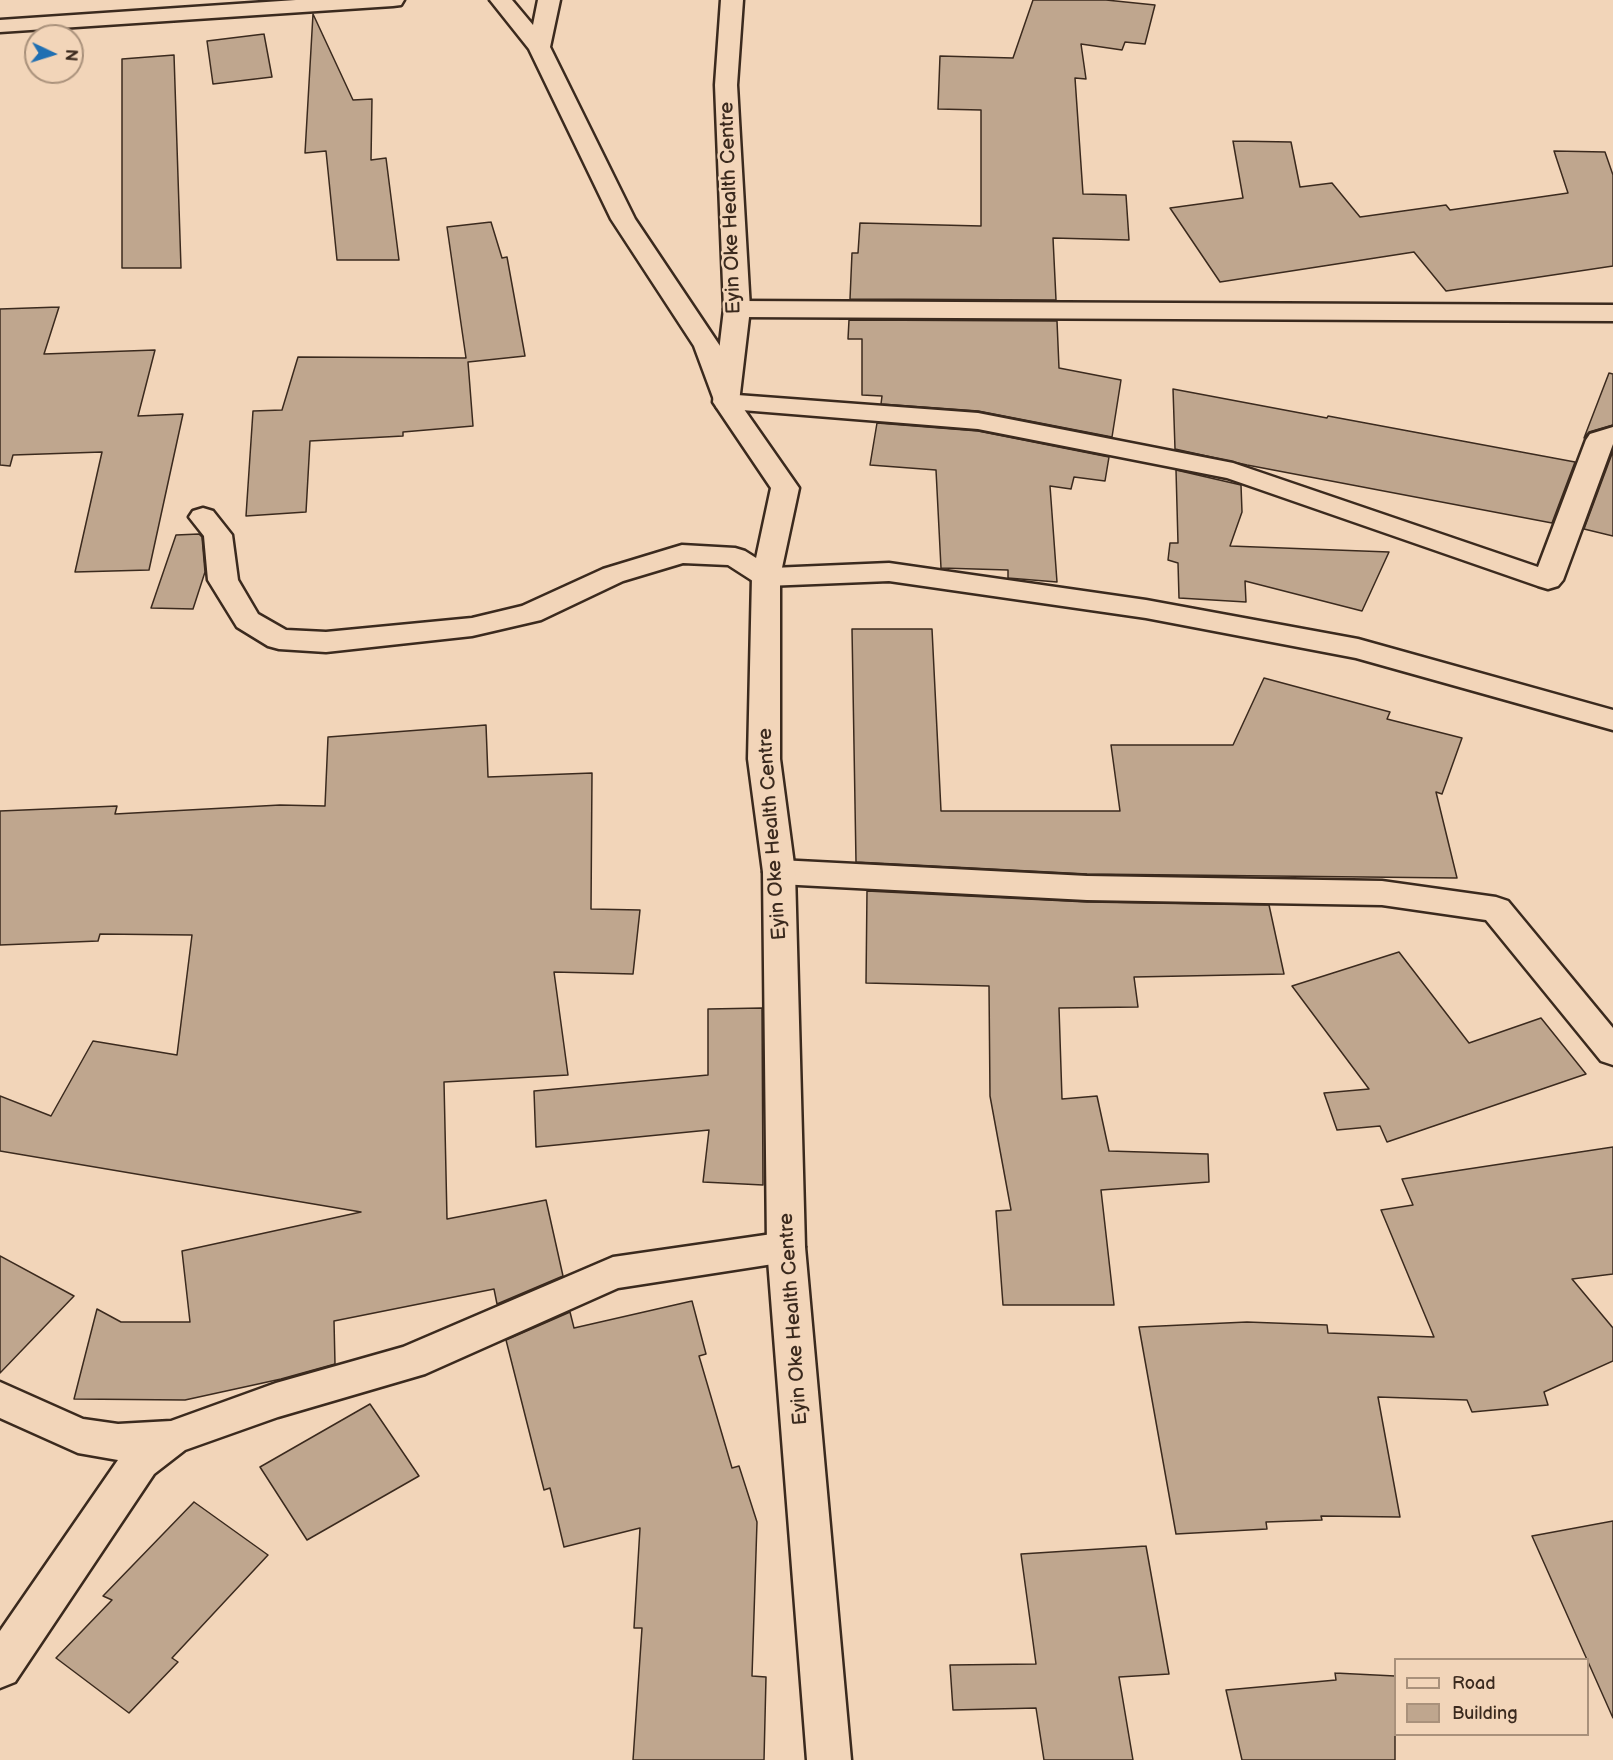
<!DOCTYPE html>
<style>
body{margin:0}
#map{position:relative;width:1613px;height:1760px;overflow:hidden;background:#f2d5b9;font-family:"Balsamiq Sans",sans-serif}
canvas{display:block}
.legend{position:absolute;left:1394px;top:1658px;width:195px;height:78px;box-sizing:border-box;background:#f2d5b9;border:2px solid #a9917b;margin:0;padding:8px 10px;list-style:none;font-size:18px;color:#3b2a1e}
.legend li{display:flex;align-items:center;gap:12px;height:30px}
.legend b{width:30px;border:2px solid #a9917b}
.north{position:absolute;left:24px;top:24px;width:60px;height:60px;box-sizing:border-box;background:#f2d5b9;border:2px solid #a9917b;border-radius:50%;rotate:94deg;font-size:16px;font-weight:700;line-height:24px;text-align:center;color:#3b2a1e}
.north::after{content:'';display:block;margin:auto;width:21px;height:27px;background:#1f6fb2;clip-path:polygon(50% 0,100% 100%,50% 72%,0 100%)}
</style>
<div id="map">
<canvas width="1613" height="1760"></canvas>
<ul class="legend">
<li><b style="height:8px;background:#f2d5b9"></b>Road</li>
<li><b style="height:16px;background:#bfa68e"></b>Building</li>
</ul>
<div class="north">N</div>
</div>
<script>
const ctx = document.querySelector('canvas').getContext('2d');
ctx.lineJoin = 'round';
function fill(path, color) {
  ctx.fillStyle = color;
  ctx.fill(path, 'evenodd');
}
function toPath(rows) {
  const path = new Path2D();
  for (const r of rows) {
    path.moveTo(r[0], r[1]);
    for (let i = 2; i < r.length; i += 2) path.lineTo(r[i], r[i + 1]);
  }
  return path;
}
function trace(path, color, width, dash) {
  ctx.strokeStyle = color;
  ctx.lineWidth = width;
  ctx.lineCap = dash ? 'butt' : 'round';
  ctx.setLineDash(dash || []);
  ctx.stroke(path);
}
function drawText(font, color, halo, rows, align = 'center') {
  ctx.font = font + ' "Balsamiq Sans",sans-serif';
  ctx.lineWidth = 5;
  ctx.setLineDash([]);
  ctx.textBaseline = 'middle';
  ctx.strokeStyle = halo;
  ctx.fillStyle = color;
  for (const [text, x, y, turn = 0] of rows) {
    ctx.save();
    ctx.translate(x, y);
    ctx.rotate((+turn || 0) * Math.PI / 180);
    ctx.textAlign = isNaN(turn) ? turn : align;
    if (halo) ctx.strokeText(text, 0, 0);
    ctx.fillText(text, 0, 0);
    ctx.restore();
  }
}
const building = toPath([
 [1033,0,1106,0,1155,5,1145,44,1125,42,1122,50,1081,44,1086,79,1075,78,1083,194,1126,195,1129,240,1053,238,1056,300,850,299,852,253,858,253,860,223,981,226,981,110,938,109,940,56,1013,58,1033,0],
 [313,14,353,100,372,99,371,160,386,158,399,260,337,260,326,151,305,153,313,14],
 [264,34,272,77,213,84,207,41,264,34],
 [174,55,181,268,122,268,122,59,174,55],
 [1233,141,1291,142,1300,187,1332,183,1360,217,1446,205,1450,210,1568,193,1554,151,1605,152,1613,175,1613,266,1446,291,1414,252,1220,282,1170,208,1243,198,1233,141],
 [491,222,502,258,507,257,525,356,468,362,473,426,403,432,403,436,310,441,306,512,246,516,253,411,282,410,298,357,466,358,447,227,491,222],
 [59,307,44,354,155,350,138,416,183,414,149,570,75,572,102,452,13,455,10,466,0,465,0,309,59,307],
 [849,320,1057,321,1059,368,1121,380,1112,437,978,411,881,404,882,396,862,395,862,339,848,339,849,320],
 [1609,373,1613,374,1613,425,1589,432,1584,438,1609,373],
 [1173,389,1327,418,1328,416,1575,462,1552,523,1247,465,1175,449,1173,389],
 [877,423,978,431,1109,457,1105,481,1074,477,1071,489,1050,486,1057,582,1008,578,1008,570,941,568,936,470,870,465,877,423],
 [1613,451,1613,536,1584,529,1613,451],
 [1176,470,1241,485,1242,512,1230,546,1389,552,1362,611,1245,581,1246,602,1179,598,1178,563,1168,560,1170,543,1178,543,1176,470],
 [199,534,202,537,205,572,193,609,151,608,176,535,199,534],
 [852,629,932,629,941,811,1120,811,1111,745,1233,745,1264,678,1390,712,1387,719,1462,738,1442,794,1436,792,1457,878,1087,874,856,862,852,629],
 [486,725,488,777,592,773,591,909,640,910,633,974,554,972,568,1075,444,1082,447,1219,546,1200,563,1276,497,1304,494,1289,334,1321,335,1364,281,1379,185,1400,74,1399,97,1309,121,1322,190,1322,182,1251,361,1212,0,1151,0,1096,51,1116,93,1041,177,1055,192,935,100,934,98,941,0,945,0,811,117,806,115,814,280,805,325,806,328,737,486,725],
 [867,891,1087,902,1269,905,1284,974,1134,977,1138,1007,1059,1008,1062,1099,1097,1096,1109,1151,1208,1154,1209,1182,1101,1190,1114,1305,1003,1305,996,1211,1011,1210,990,1096,989,986,866,983,867,891],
 [1399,952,1469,1043,1541,1018,1586,1074,1387,1142,1380,1126,1337,1130,1324,1093,1369,1089,1292,986,1399,952],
 [762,1008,763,1185,703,1182,709,1130,536,1147,534,1091,708,1075,708,1009,762,1008],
 [1613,1147,1613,1274,1572,1279,1613,1328,1613,1361,1544,1392,1548,1405,1472,1412,1467,1400,1378,1397,1400,1517,1321,1516,1322,1520,1266,1522,1267,1529,1176,1534,1139,1327,1247,1322,1327,1325,1328,1333,1434,1337,1381,1210,1413,1205,1402,1179,1613,1147],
 [0,1256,74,1296,0,1373,0,1256],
 [692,1301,706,1354,699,1356,732,1468,739,1466,757,1522,752,1676,766,1677,764,1760,633,1760,642,1628,634,1628,640,1528,564,1547,550,1488,544,1490,506,1340,570,1312,574,1328,692,1301],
 [370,1404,419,1476,307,1540,260,1467,370,1404],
 [194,1502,268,1555,172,1658,178,1662,129,1713,56,1658,112,1600,103,1596,194,1502],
 [1613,1521,1613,1718,1532,1536,1613,1521],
 [1146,1546,1169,1674,1119,1677,1133,1760,1044,1760,1036,1708,953,1710,950,1665,1036,1664,1021,1554,1146,1546],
 [1335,1673,1395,1676,1395,1760,1242,1760,1226,1690,1336,1680,1335,1673]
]);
const minor = toPath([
 [296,0,404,0,401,5,393,6,0,32,0,20,296,0],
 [490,0,512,0,533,25,538,0,560,0,550,47,635,219,720,346,737,395,978,413,1233,463,1538,567,1586,440,1590,434,1613,427,1613,444,1563,580,1558,586,1548,589,1538,586,1227,478,978,429,717,408,694,346,611,219,529,49,490,0],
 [737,301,1613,305,1613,321,737,317,728,314,724,309,728,304,737,301],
 [203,508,213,511,232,535,238,580,258,614,286,630,326,632,472,618,522,606,603,569,672,548,682,545,735,548,745,551,772,568,889,563,1146,600,1358,639,1613,710,1613,730,1356,658,1146,618,889,581,766,586,756,583,728,565,683,563,623,581,541,620,472,636,326,652,279,649,268,646,237,627,208,580,204,536,189,517,193,511,203,508],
 [779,860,1087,876,1382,881,1496,897,1508,901,1613,1028,1613,1065,1601,1061,1486,920,1382,905,1087,900,779,884,767,880,763,872,767,864,779,860],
 [786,1232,799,1236,805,1247,799,1258,786,1262,618,1288,425,1374,278,1417,185,1450,154,1474,15,1682,0,1688,0,1631,118,1460,78,1453,0,1418,0,1382,83,1419,118,1424,171,1421,276,1383,403,1347,613,1257,786,1232]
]);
const major = toPath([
 [721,0,743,0,737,85,750,309,739,402,799,488,780,577,780,759,795,872,805,1247,851,1760,807,1760,767,1247,763,872,748,759,752,577,771,488,713,402,724,309,715,85,721,0]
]);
const streetNames = [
 ["Eyin Oke Health Centre",731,208,-92],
 ["Eyin Oke Health Centre",773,834,-94],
 ["Eyin Oke Health Centre",794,1319,-94]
];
fill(building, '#bfa68e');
trace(building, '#3b2a1e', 1.5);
trace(minor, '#3b2a1e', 5);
trace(major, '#3b2a1e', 5);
fill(minor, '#f2d5b9');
fill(major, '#f2d5b9');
drawText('20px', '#3b2a1e', '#f2d5b9', streetNames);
</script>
